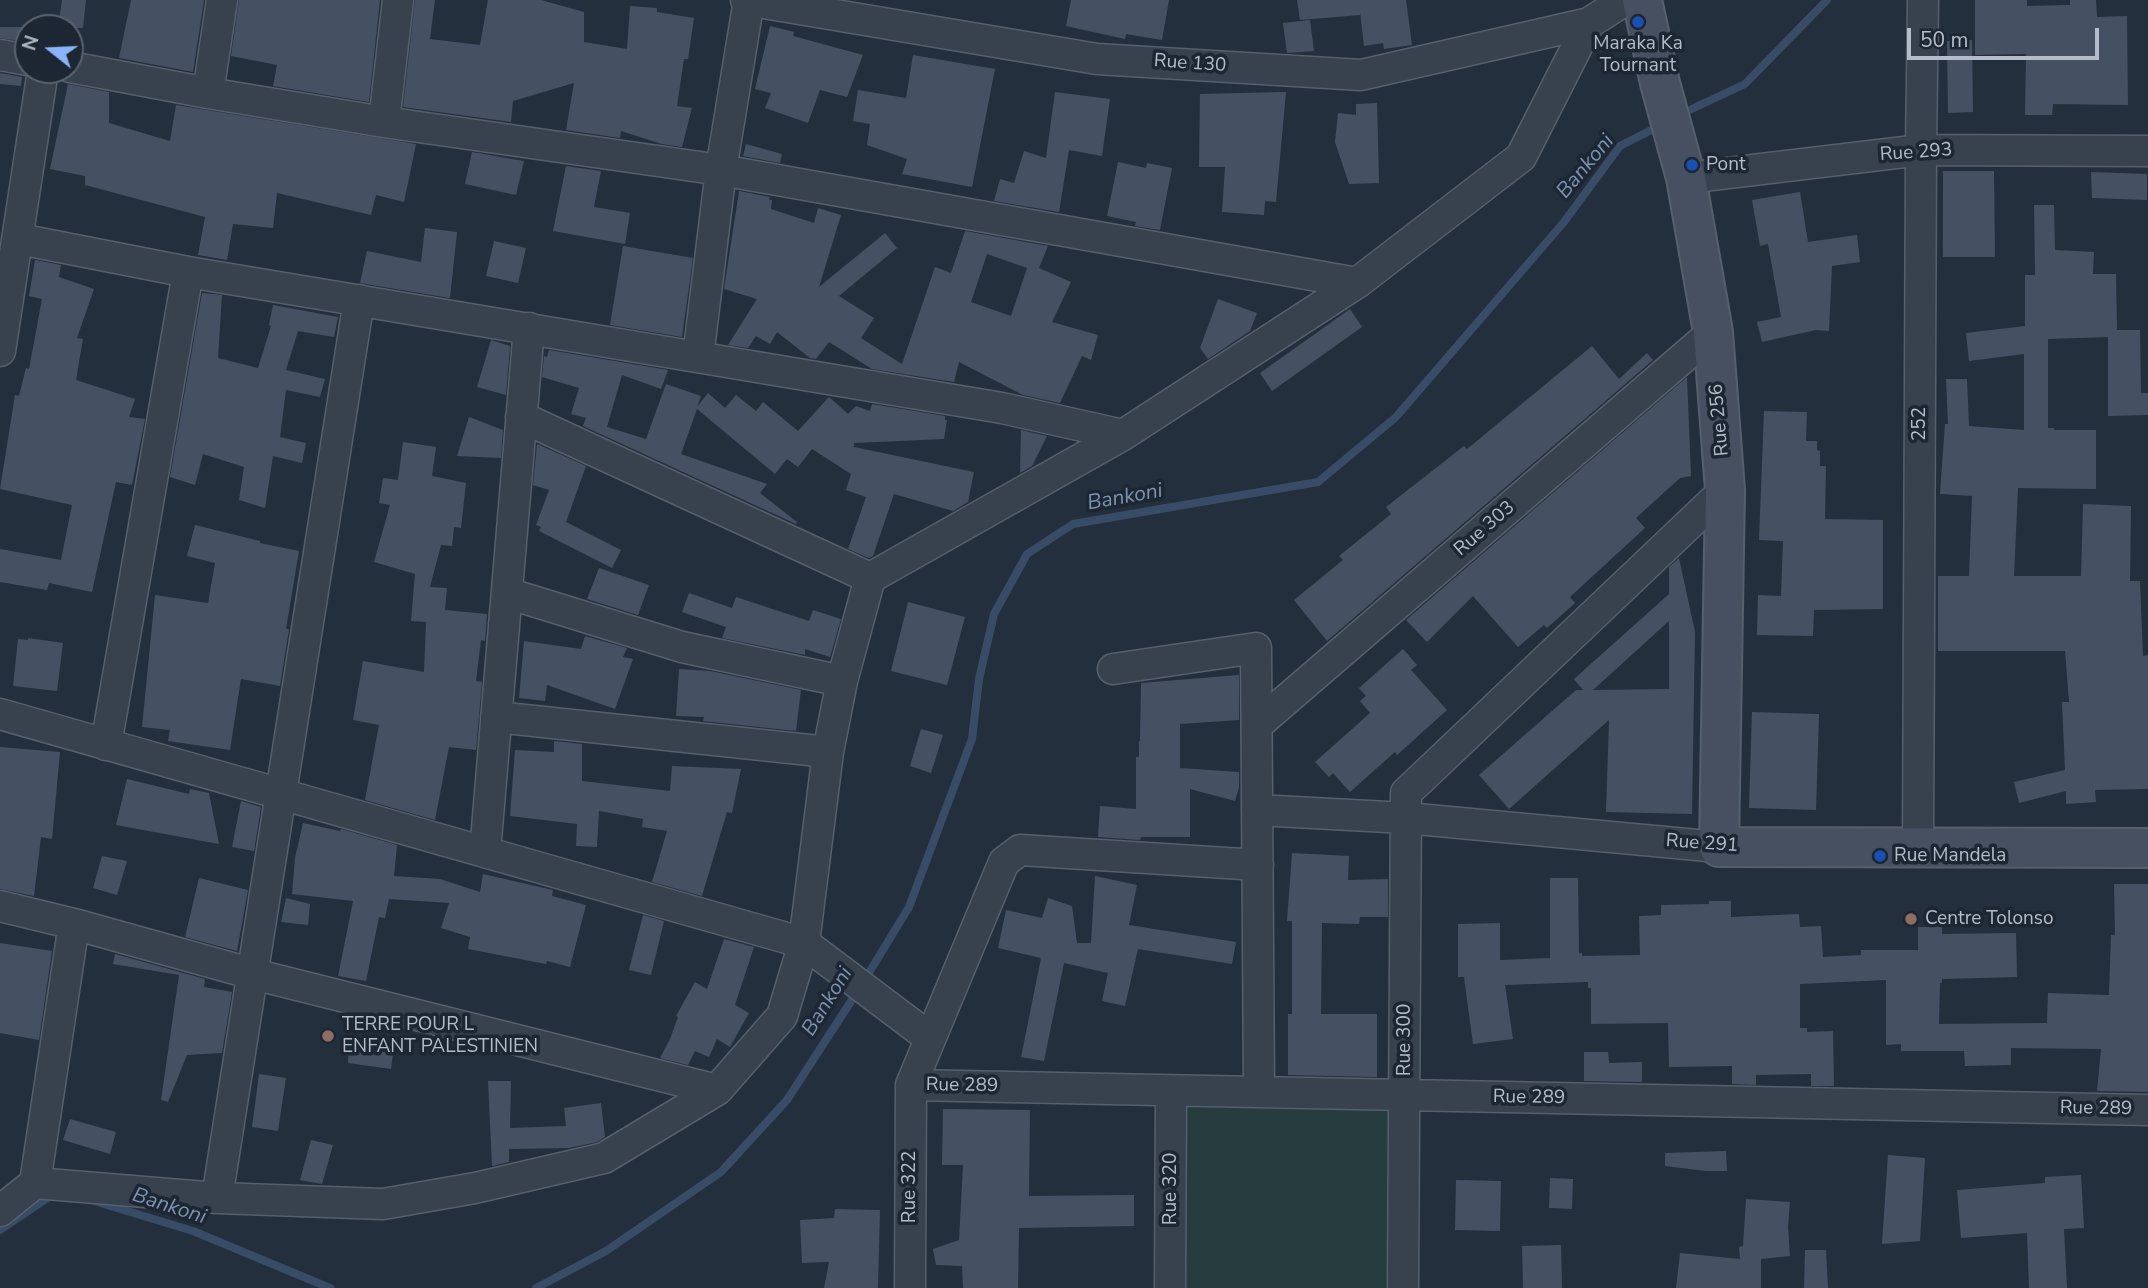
<!DOCTYPE html>
<style>
body{margin:0}
#map{position:relative;width:2148px;height:1288px;overflow:hidden;background:#242f3e;font-family:"Nunito Sans",sans-serif}
canvas{display:block}
.north{position:absolute;left:14px;top:14px;width:70px;height:70px;box-sizing:border-box;background:#1d2633;border:2px solid #59626f;border-radius:50%;rotate:288deg;font-size:19px;font-weight:700;line-height:28px;text-align:center;color:#b4bcc9}
.north::after{content:'';display:block;margin:auto;width:24px;height:32px;background:#8ab4f8;clip-path:polygon(50% 0,100% 100%,50% 72%,0 100%)}
.scale{position:absolute;left:1907px;top:28px;width:192px;height:32px;box-sizing:border-box;border:4px solid #b4bcc9;border-top:0;padding-left:9px;font-size:21px;line-height:24px;white-space:nowrap;color:#b4bcc9;-webkit-text-stroke:5px #1d2633;paint-order:stroke}
</style>
<div id="map">
<canvas width="2148" height="1288"></canvas>
<div class="north">N</div>
<div class="scale">50 m</div>
</div>
<script>
const ctx = document.querySelector('canvas').getContext('2d');
ctx.lineJoin = 'round';
function fill(path, color) {
  ctx.fillStyle = color;
  ctx.fill(path, 'evenodd');
}
function toPath(rows) {
  const path = new Path2D();
  for (const r of rows) {
    path.moveTo(r[0], r[1]);
    for (let i = 2; i < r.length; i += 2) path.lineTo(r[i], r[i + 1]);
  }
  return path;
}
function trace(path, color, width, dash) {
  ctx.strokeStyle = color;
  ctx.lineWidth = width;
  ctx.lineCap = dash ? 'butt' : 'round';
  ctx.setLineDash(dash || []);
  ctx.stroke(path);
}
function drawText(font, color, halo, rows, align = 'center') {
  ctx.font = font + ' "Nunito Sans",sans-serif';
  ctx.lineWidth = 7;
  ctx.setLineDash([]);
  ctx.textBaseline = 'middle';
  ctx.strokeStyle = halo;
  ctx.fillStyle = color;
  for (const [text, x, y, turn = 0] of rows) {
    ctx.save();
    ctx.translate(x, y);
    ctx.rotate((+turn || 0) * Math.PI / 180);
    ctx.textAlign = isNaN(turn) ? turn : align;
    if (halo) ctx.strokeText(text, 0, 0);
    ctx.fillText(text, 0, 0);
    ctx.restore();
  }
}
const green = toPath([
 [1171,1091,1404,1095,1403,1288,1170,1288]
]);
const stream = toPath([
 [1679,115,1745,84,1827,0],
 [864,981,909,907,972,739,979,679,994,614,1027,554,1073,524,1318,482,1396,417,1564,222,1620,146,1661,125],
 [94,1201,193,1231,330,1288],
 [0,1230,49,1197,54,1197],
 [536,1288,606,1251,721,1172,787,1100,857,992]
]);
const building = toPath([
 [62,0,86,0,83,28,58,28],
 [131,0,204,0,193,72,119,58],
 [239,0,380,0,369,102,273,86,277,65,231,56],
 [415,0,435,0,430,39,480,45,488,0,541,0,584,12,584,42,627,49,630,6,657,8,657,12,694,18,688,59,684,59,677,106,692,108,682,147,662,144,621,131,620,138,566,130,574,83,513,101,511,122,403,107],
 [1071,0,1169,0,1162,40,1126,34,1125,39,1066,26],
 [1297,0,1406,0,1412,45,1384,49,1383,43,1364,46,1360,12,1360,15,1300,20],
 [1975,0,2027,0,2027,6,2070,5,2070,0,2096,0,2097,17,2127,16,2128,105,2053,104,2052,115,2025,115,2026,54,1975,55],
 [1310,20,1314,51,1287,53,1283,23],
 [770,26,794,32,793,36,863,55,847,97,820,90,808,123,765,108,771,93,755,89],
 [0,27,28,27,26,42,0,38],
 [1972,40,1973,112,1948,113,1947,41],
 [913,55,995,69,972,187,902,174,907,159,867,145,870,124,853,121,858,90,906,98],
 [0,73,22,77,21,86,0,84],
 [68,84,109,92,109,123,170,141,176,105,416,144,404,202,376,195,371,215,277,193,273,228,233,224,227,260,198,255,205,217,85,185,85,176,50,169],
 [1055,92,1110,99,1102,156,1069,150,1059,212,994,201,1000,179,1014,183,1024,151,1046,158],
 [1286,92,1276,202,1265,201,1264,215,1222,212,1225,167,1199,167,1200,94],
 [1377,103,1379,183,1349,184,1335,142,1338,113,1356,115,1356,104],
 [746,144,782,154,780,163,743,156],
 [472,152,524,161,516,195,465,184],
 [1118,162,1146,168,1147,163,1172,168,1160,230,1135,226,1136,222,1107,216],
 [566,166,601,171,594,207,630,213,625,244,553,231],
 [1943,171,1994,171,1995,257,1943,257],
 [2091,172,2147,174,2147,200,2092,198],
 [739,191,770,197,769,200,772,200,771,209,814,223,818,208,841,215,819,287,885,233,897,248,839,296,874,318,861,338,902,364,935,267,951,273,965,231,1048,246,1039,268,1071,282,1052,322,1098,335,1091,360,1082,356,1060,403,1023,395,959,362,954,382,872,369,829,342,816,359,810,358,777,332,770,344,756,336,748,348,728,345,757,299,724,289],
 [987,254,1027,268,1011,316,971,302],
 [1800,192,1808,242,1857,235,1860,262,1832,266,1829,331,1816,330,1762,342,1757,322,1781,317,1768,244,1760,246,1752,200],
 [2034,205,2054,205,2055,250,2094,252,2093,274,2116,274,2117,330,2140,330,2141,393,2148,393,2148,415,2108,416,2108,337,2048,339,2048,428,2054,428,2054,430,2096,430,2096,489,2018,488,2014,576,2081,576,2083,504,2131,506,2130,581,2140,581,2143,656,2148,655,2148,789,2095,790,2096,802,2066,804,2066,791,2019,803,2014,782,2065,770,2062,702,2069,702,2065,651,1938,651,1938,576,1969,576,1972,496,1940,494,1945,424,1948,424,1946,379,1967,379,1969,426,2024,430,2024,354,1969,361,1966,333,2025,326,2025,275,2035,275],
 [425,228,457,232,450,298,360,283,367,251,421,262],
 [494,241,526,248,518,283,486,276],
 [623,246,693,258,682,337,610,325],
 [35,260,61,265,59,277,94,289,77,338,83,339,76,380,135,399,129,417,145,419,132,485,116,482,92,592,49,583,47,590,0,582,0,549,61,560,72,505,0,489,15,395,19,396,26,368,29,369,42,299,29,296],
 [202,293,222,295,218,358,258,368,271,326,269,325,273,305,338,317,334,337,298,331,286,370,325,379,320,397,286,390,280,437,306,443,302,463,273,456,265,508,239,500,244,467,203,454,195,485,170,477],
 [1218,299,1257,313,1250,331,1208,359,1200,348],
 [1350,309,1362,327,1272,391,1260,373],
 [491,340,510,346,506,395,477,387],
 [1592,346,1619,379,1647,353,1653,360,1327,641,1294,600,1343,560,1339,556,1391,514,1386,507,1464,446,1467,449],
 [549,350,668,370,661,389,622,375,607,427,646,439,666,384,701,396,697,407,708,393,725,408,736,395,756,411,763,402,798,431,829,397,848,414,856,406,870,411,872,404,945,416,945,420,947,420,944,439,854,443,854,447,974,472,968,502,953,511,894,494,873,556,869,558,848,549,866,497,846,490,851,474,812,449,798,467,787,459,775,474,697,409,681,454,767,484,760,493,797,522,796,524,583,426,586,418,571,414,579,388,542,377,544,356,547,357],
 [1687,377,1691,476,1680,478,1636,518,1645,528,1570,597,1575,603,1547,628,1544,625,1518,647,1473,596,1427,642,1406,620],
 [1764,411,1807,412,1806,441,1817,441,1817,450,1820,451,1820,466,1826,466,1825,519,1883,520,1883,609,1814,610,1813,636,1757,635,1758,595,1781,596,1783,541,1759,540],
 [469,417,503,430,501,458,457,456],
 [1021,430,1047,436,1032,466,1020,473],
 [403,442,436,447,432,476,466,483,461,528,454,527,452,546,441,545,430,587,447,588,445,610,487,614,485,641,481,640,476,681,482,682,476,750,449,747,435,820,365,800,379,725,353,720,363,661,424,672,426,622,411,621,415,574,374,562,390,505,379,503,383,478,398,480],
 [537,444,586,466,566,522,621,550,612,568,539,531,541,527,536,525,549,490,533,485],
 [195,525,260,541,260,543,299,551,286,629,289,629,280,686,241,679,230,750,168,741,170,730,142,727,155,595,208,603,215,563,187,556],
 [1679,558,1695,632,1692,814,1606,812,1609,720,1509,809,1479,775,1576,690,1583,690,1574,679,1669,594,1669,567],
 [1669,621,1669,689,1593,690],
 [599,568,649,585,638,615,587,599],
 [689,593,732,608,736,597,809,621,813,610,841,619,830,657,805,649,805,655,722,638,726,627,682,612],
 [908,602,965,617,947,685,891,671],
 [585,636,627,648,623,657,633,659,615,709,547,685,545,701,519,698,524,641,581,649],
 [28,638,63,643,57,691,13,686,18,639,28,640],
 [1403,649,1417,665,1411,670,1447,710,1397,755,1395,752,1350,792,1333,773,1329,777,1315,762,1370,713,1360,701,1366,696,1359,688],
 [679,669,710,671,801,690,796,731,703,721,704,717,676,716],
 [1239,675,1239,720,1180,724,1180,768,1239,772,1239,787,1235,801,1190,789,1190,837,1141,837,1140,840,1098,837,1100,806,1136,809,1136,757,1139,757,1139,741,1140,741,1141,683],
 [1752,712,1819,714,1816,810,1749,808],
 [921,729,943,735,931,773,910,766],
 [554,741,582,744,582,781,670,791,672,766,741,769,732,813,727,812,702,896,652,882,667,831,642,827,643,819,599,811,597,847,576,846,577,824,510,816,515,750,554,752],
 [0,747,60,752,52,839,41,837,34,896,0,889],
 [127,779,189,794,190,789,209,793,219,844,116,825],
 [241,801,261,807,254,851,232,847],
 [303,823,340,831,341,829,397,845,394,876,440,879,480,892,483,874,553,890,552,896,586,905,570,967,547,961,546,964,468,949,470,937,441,928,449,903,389,899,385,918,379,917,366,981,338,976,353,901,292,894,295,858],
 [1292,853,1349,856,1348,880,1388,879,1388,917,1360,917,1359,924,1322,923,1321,1014,1377,1014,1377,1077,1288,1075,1288,1014,1292,1014,1292,921,1287,921],
 [102,856,127,861,117,895,93,888],
 [1095,876,1137,885,1129,925,1236,942,1232,964,1138,949,1125,1006,1102,1001,1108,973,1064,963,1044,1061,1021,1057,1041,958,998,948,1006,910,1042,918,1048,898,1072,906,1077,943,1091,943],
 [199,878,248,890,237,951,185,937],
 [1550,878,1578,878,1579,953,1582,953,1582,956,1640,955,1639,916,1661,915,1661,905,1709,904,1709,901,1731,901,1731,917,1799,914,1800,927,1821,926,1823,957,1861,955,1861,950,1918,950,1918,927,1942,927,1942,934,2016,933,2017,977,1942,979,1942,983,1940,983,1939,1024,2047,1023,2048,993,2109,995,2111,935,2115,935,2114,884,2148,884,2148,1092,2097,1091,2101,1049,2011,1048,2011,1065,1965,1066,1964,1051,1901,1051,1901,1044,1886,1045,1886,980,1800,984,1800,1028,1807,1028,1807,1032,1833,1031,1834,1086,1811,1086,1811,1074,1756,1075,1756,1085,1732,1084,1732,1066,1669,1067,1668,1023,1591,1024,1591,988,1588,988,1588,982,1505,985,1513,1039,1473,1044,1464,977,1458,977,1458,924,1500,923,1500,960,1550,958],
 [286,898,310,904,308,925,281,922],
 [643,915,664,921,651,975,629,970],
 [724,939,754,947,735,1005,749,1013,730,1047,717,1039,709,1057,695,1051,688,1065,660,1058,670,1039,678,1017,676,1016,695,982,707,989],
 [0,943,52,951,39,1040,0,1033],
 [115,954,205,979,204,987,232,992,222,1053,187,1055,168,1102,161,1100,179,975,113,964],
 [376,1036,395,1039,391,1069,348,1063,349,1037,375,1038],
 [1584,1052,1608,1052,1609,1063,1642,1062,1642,1082,1584,1081],
 [259,1074,286,1078,278,1131,252,1127],
 [488,1081,511,1081,510,1128,566,1126,564,1108,601,1103,605,1137,597,1142,569,1148,509,1149,509,1162,492,1166],
 [943,1109,1030,1110,1029,1196,1134,1195,1134,1226,1019,1228,1018,1288,963,1288,962,1266,936,1265,933,1249,959,1240,963,1165,942,1165],
 [70,1119,116,1132,110,1154,63,1140],
 [311,1140,333,1145,322,1184,300,1180],
 [1726,1151,1727,1171,1706,1171,1665,1166,1665,1153],
 [1888,1155,1925,1158,1920,1241,1882,1244],
 [2081,1175,2084,1228,2064,1229,2067,1288,2029,1288,2027,1233,1961,1238,1957,1190,2045,1183,2045,1177],
 [1550,1178,1573,1179,1572,1209,1549,1208],
 [1456,1180,1501,1181,1500,1231,1455,1230],
 [1746,1199,1790,1202,1788,1227,1790,1256,1761,1259,1761,1288,1676,1288,1680,1253,1740,1259,1739,1247,1743,1246],
 [835,1209,880,1210,878,1288,824,1288,829,1262,802,1263,800,1220,834,1218],
 [1561,1245,1562,1288,1523,1288,1522,1246],
 [1805,1250,1826,1250,1828,1288,1804,1288]
]);
const street = toPath([
 [746,0,1097,59,1361,75,1589,23,1625,0],
 [0,55,28,60],
 [70,67,208,93,384,122,721,170,1357,283],
 [208,93,222,0],
 [384,122,398,0],
 [1686,178,1921,150,2148,151],
 [19,239,188,272,1002,408,1123,435],
 [0,351,43,70],
 [698,357,721,170,749,0],
 [521,417,870,578],
 [507,593,682,647,842,681],
 [1113,669,1256,648,1259,1092],
 [0,714,804,943,930,1038],
 [496,717,828,752],
 [1257,725,1713,332],
 [106,745,188,272],
 [1257,810,1406,818,1719,847],
 [1918,848,1921,150,1923,0],
 [485,852,529,328],
 [0,906,74,924,253,974,717,1090],
 [911,1085,2148,1110],
 [35,1183,74,924],
 [217,1198,359,300],
 [0,1211,35,1183,217,1198,383,1204,475,1188,604,1158,717,1090,782,1016,804,943,828,752,842,681,870,578,1123,435,1357,283,1521,157,1589,23],
 [910,1288,911,1085,1004,862,1020,850,1258,865],
 [1170,1288,1171,1091],
 [1403,1288,1406,793,1725,490]
]);
const secondary = toPath([
 [1642,0,1660,83,1686,178,1713,332,1725,490,1719,847,2148,848]
]);
const markers = [
 [1638,22,7,"#1a4fb4"],
 [1692,165,7,"#1a4fb4"],
 [1880,856,7,"#1a4fb4"],
 [1911,919,7,"#8d6e63"],
 [328,1036,7,"#8d6e63"]
];
const poiNames = [
 ["Maraka Ka",1638,44,"center"],
 ["Tournant",1638,66,"center"],
 ["Pont",1706,165],
 ["Rue Mandela",1894,856],
 ["Centre Tolonso",1925,919],
 ["TERRE POUR L",342,1025],
 ["ENFANT PALESTINIEN",342,1047]
];
const streetNames = [
 ["Rue 130",1190,64,4],
 ["Rue 293",1916,153,-4],
 ["Rue 256",1720,420,-95],
 ["252",1920,424,-90],
 ["Rue 303",1485,529,-41],
 ["Rue 291",1702,844,4],
 ["Rue 300",1405,1040,-90],
 ["Rue 289",962,1086,1],
 ["Rue 289",1529,1098,1],
 ["Rue 289",2096,1109,1],
 ["Rue 322",910,1187,-90],
 ["Rue 320",1171,1189,-90]
];
const waterNames = [
 ["Bankoni",1586,167,-50],
 ["Bankoni",1125,498,-10],
 ["Bankoni",828,1002,-58],
 ["Bankoni",169,1207,18]
];
fill(green, '#263c3f');
trace(stream, '#394c67', 8);
fill(building, '#455162');
trace(street, '#565f6c', 33);
trace(secondary, '#565f6c', 42);
trace(street, '#38414e', 30);
trace(secondary, '#465061', 38);
for (const [x, y, r, color] of markers) {
  const dot = new Path2D();
  dot.arc(x, y, r, 0, 2 * Math.PI);
  ctx.fillStyle = color;
  ctx.fill(dot);
  trace(dot, '#1d2633', 2.5);
}
drawText('19px', '#b4bcc9', '#1d2633', poiNames, 'left');
drawText('19px', '#b4bcc9', '#1d2633', streetNames);
drawText('italic 21px', '#7c92b1', '#1d2633', waterNames);
</script>
